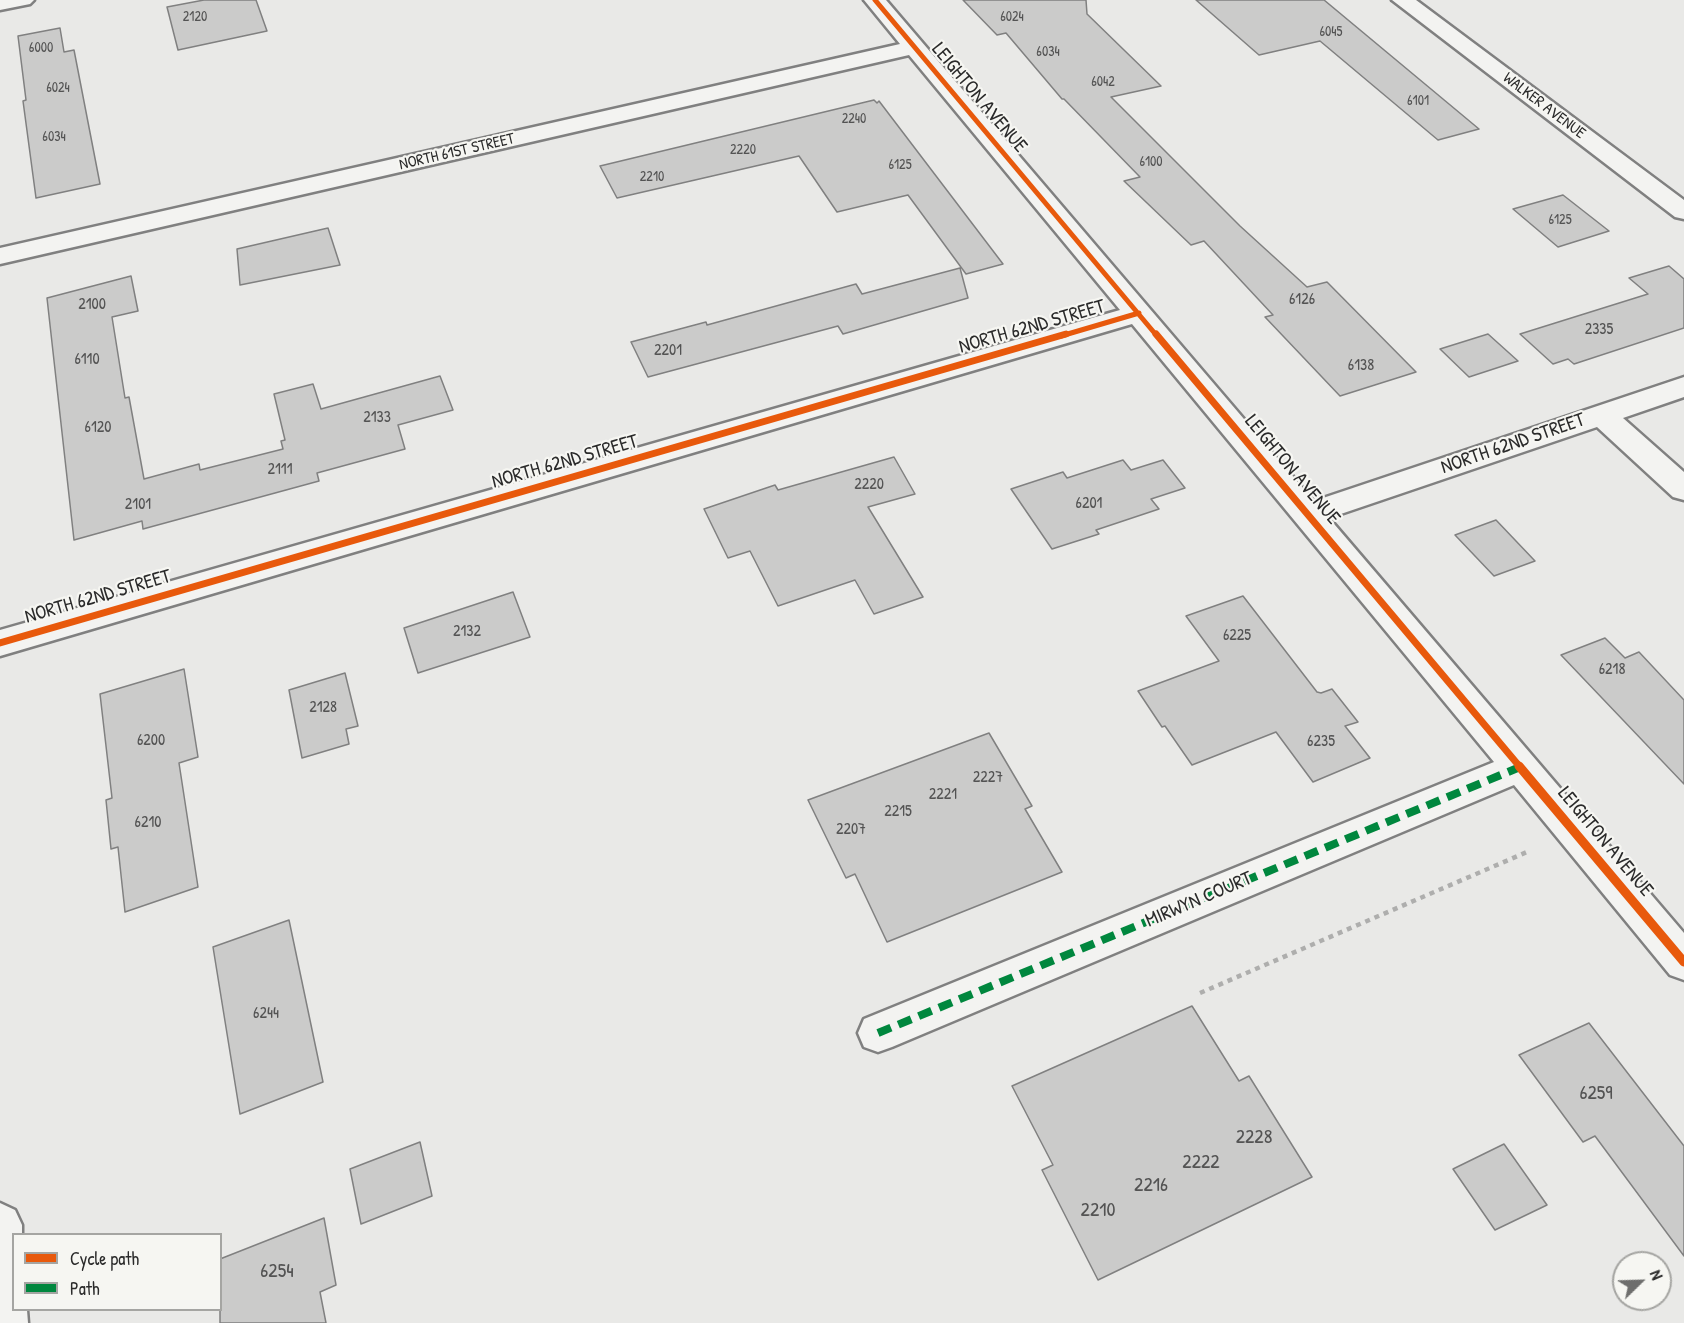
<!DOCTYPE html>
<style>
body{margin:0}
#map{position:relative;width:1684px;height:1323px;overflow:hidden;background:#e9e9e7;font-family:"Patrick Hand",sans-serif}
canvas{display:block}
.legend{position:absolute;left:12px;top:1233px;width:210px;height:78px;box-sizing:border-box;background:#f6f6f2;border:2px solid #a5a5a2;margin:0;padding:8px 10px;list-style:none;font-size:18px;color:#2b2b2b}
.legend li{display:flex;align-items:center;gap:12px;height:30px}
.legend b{width:30px;border:2px solid #a5a5a2}
.north{position:absolute;left:1612px;top:1251px;width:60px;height:60px;box-sizing:border-box;background:#f6f6f2;border:2px solid #a5a5a2;border-radius:50%;rotate:67deg;font-size:16px;font-weight:700;line-height:24px;text-align:center;color:#2b2b2b}
.north::after{content:'';display:block;margin:auto;width:21px;height:27px;background:#6e6e6d;clip-path:polygon(50% 0,100% 100%,50% 72%,0 100%)}
</style>
<div id="map">
<canvas width="1684" height="1323"></canvas>
<ul class="legend">
<li><b style="height:8px;background:#e8590c"></b>Cycle path</li>
<li><b style="height:8px;background:#00873e"></b>Path</li>
</ul>
<div class="north">N</div>
</div>
<script>
const ctx = document.querySelector('canvas').getContext('2d');
ctx.lineJoin = 'round';
function fill(path, color) {
  ctx.fillStyle = color;
  ctx.fill(path, 'evenodd');
}
function toPath(rows) {
  const path = new Path2D();
  for (const r of rows) {
    path.moveTo(r[0], r[1]);
    for (let i = 2; i < r.length; i += 2) path.lineTo(r[i], r[i + 1]);
  }
  return path;
}
function trace(path, color, width, dash) {
  ctx.strokeStyle = color;
  ctx.lineWidth = width;
  ctx.lineCap = dash ? 'butt' : 'round';
  ctx.setLineDash(dash || []);
  ctx.stroke(path);
}
function drawText(font, color, halo, rows, align = 'center') {
  ctx.font = font + ' "Patrick Hand",sans-serif';
  ctx.lineWidth = 4.5;
  ctx.setLineDash([]);
  ctx.textBaseline = 'middle';
  ctx.strokeStyle = halo;
  ctx.fillStyle = color;
  for (const [text, x, y, turn = 0] of rows) {
    ctx.save();
    ctx.translate(x, y);
    ctx.rotate((+turn || 0) * Math.PI / 180);
    ctx.textAlign = isNaN(turn) ? turn : align;
    if (halo) ctx.strokeText(text, 0, 0);
    ctx.fillText(text, 0, 0);
    ctx.restore();
  }
}
const building = toPath([
 [204,0,256,0,267,31,178,50,167,7,204,0],
 [963,0,1086,0,1087,14,1161,86,1111,97,1240,226,1307,287,1327,282,1416,372,1340,396,1265,317,1273,315,1204,241,1191,245,1124,181,1140,177,1064,99,1062,99,1006,33,997,35,963,0],
 [1196,0,1324,0,1479,129,1438,140,1320,41,1259,55,1196,0],
 [60,28,64,52,74,50,100,184,36,198,23,101,26,100,18,36,60,28],
 [874,100,877,103,879,101,1003,264,966,274,908,195,837,212,799,156,617,198,600,166,874,100],
 [1563,195,1609,231,1558,247,1513,209,1563,195],
 [328,228,340,265,240,285,237,249,328,228],
 [1669,266,1684,279,1684,328,1574,364,1568,359,1553,364,1520,334,1648,294,1629,278,1669,266],
 [960,268,968,298,843,334,838,326,648,377,631,342,706,322,707,325,856,284,862,294,960,268],
 [131,276,138,311,112,317,125,398,129,397,144,479,199,464,200,470,283,449,281,441,285,440,274,394,313,384,321,409,440,376,453,410,398,425,405,449,317,473,319,481,143,529,142,521,74,540,47,298,131,276],
 [1488,334,1518,361,1469,377,1440,349,1488,334],
 [894,457,915,494,868,507,923,597,874,614,855,580,778,606,750,551,728,558,704,509,775,485,778,490,894,457],
 [1123,460,1131,470,1163,460,1185,488,1151,499,1159,509,1096,530,1099,534,1052,549,1011,489,1063,472,1067,478,1123,460],
 [1496,520,1535,561,1494,576,1455,535,1496,520],
 [513,592,530,637,418,673,404,628,513,592],
 [1243,596,1317,692,1321,693,1332,689,1358,722,1345,726,1370,758,1313,782,1276,732,1192,765,1165,726,1162,727,1138,691,1219,661,1186,616,1243,596],
 [1605,638,1625,658,1639,652,1684,700,1684,784,1561,655,1605,638],
 [184,669,198,757,179,763,198,887,125,912,118,847,111,849,106,800,112,798,100,694,184,669],
 [345,673,358,726,346,729,349,744,302,758,289,690,345,673],
 [989,733,1032,806,1025,809,1062,872,887,942,855,874,846,878,808,800,989,733],
 [289,920,323,1082,240,1114,213,947,289,920],
 [1192,1006,1239,1081,1249,1076,1312,1177,1098,1280,1042,1170,1053,1165,1012,1086,1192,1006],
 [1589,1023,1684,1146,1684,1256,1595,1136,1583,1142,1519,1055,1589,1023],
 [420,1142,432,1196,361,1224,350,1169,420,1142],
 [1504,1144,1547,1205,1495,1230,1453,1169,1504,1144],
 [324,1218,336,1285,320,1292,326,1323,220,1323,220,1259,324,1218]
]);
const path = toPath([
 [1200,993,1527,852]
]);
const minor = toPath([
 [0,0,34,0,30,4,0,10,0,0],
 [864,0,886,0,1314,501,1684,377,1684,397,1623,418,1684,472,1684,500,1673,497,1597,427,1329,518,1684,933,1684,980,1670,975,1514,785,892,1047,878,1052,864,1047,858,1033,864,1019,1494,762,1132,324,0,656,0,630,1120,310,909,55,0,264,0,248,900,44,864,0],
 [1392,0,1416,0,1684,200,1684,219,1675,217,1392,0],
 [0,1203,15,1210,22,1225,22,1234,14,1234,14,1310,27,1310,28,1323,0,1323,0,1203]
]);
const quiet = toPath([
 [878,1033,1520,767]
]);
const cyclewayFar2 = toPath([
 [875,0,1157,336],
 [1061,336,1139,313]
]);
const cyclewayFar1 = toPath([
 [1156,334,1520,767],
 [0,643,1066,334]
]);
const cycleway = toPath([
 [1519,766,1684,962]
]);
const farNumbernames = [
 ["2120",195,17],
 ["6024",1012,17],
 ["6045",1331,32],
 ["6000",41,48],
 ["6034",1048,52],
 ["6042",1103,82],
 ["6024",58,88],
 ["6101",1418,101],
 ["2240",854,119],
 ["6034",54,137],
 ["2220",743,150],
 ["6100",1151,162],
 ["6125",900,165],
 ["2210",652,177],
 ["6125",1560,220]
];
const farStreetnames = [
 ["WALKER AVENUE",1544,106,37],
 ["NORTH 61ST STREET",457,152,-13]
];
const numberNames = [
 ["6126",1302,300],
 ["2100",92,305],
 ["2335",1599,330],
 ["2201",668,351],
 ["6110",87,360],
 ["6138",1361,366],
 ["2133",377,418],
 ["6120",98,428],
 ["2111",280,470],
 ["2220",869,485],
 ["6201",1089,504],
 ["2101",138,505],
 ["2132",467,632],
 ["6225",1237,636],
 ["6218",1612,670],
 ["2128",323,708],
 ["6200",151,741],
 ["6235",1321,742],
 ["2227",988,778],
 ["2221",943,795],
 ["2215",898,812],
 ["6210",148,823],
 ["2207",851,830],
 ["6244",266,1014]
];
const streetNames = [
 ["LEIGHTON AVENUE",979,98,50],
 ["NORTH 62ND STREET",1032,327,-16],
 ["NORTH 62ND STREET",1513,444,-19],
 ["NORTH 62ND STREET",565,462,-16],
 ["LEIGHTON AVENUE",1292,470,50],
 ["NORTH 62ND STREET",98,597,-16],
 ["LEIGHTON AVENUE",1605,842,50],
 ["MIRWYN COURT",1199,900,-23]
];
const nearNumbernames = [
 ["6259",1596,1094],
 ["2228",1254,1138],
 ["2222",1201,1163],
 ["2216",1151,1186],
 ["2210",1098,1211],
 ["6254",277,1272]
];
fill(building, '#cbcbca');
trace(building, '#808080', 1.5);
trace(minor, '#808080', 5);
trace(path, '#aeaead', 4.5, [5, 5]);
fill(minor, '#f3f3f1');
trace(quiet, '#00873e', 8, [14, 8]);
trace(cyclewayFar2, '#e8590c', 5);
trace(cyclewayFar1, '#e8590c', 7);
trace(cycleway, '#e8590c', 9);
drawText('14px', '#535353', null, farNumbernames);
drawText('16px', '#2b2b2b', '#f6f6f2', farStreetnames);
drawText('16px', '#535353', null, numberNames);
drawText('20px', '#2b2b2b', '#f6f6f2', streetNames);
drawText('20px', '#535353', null, nearNumbernames);
</script>
